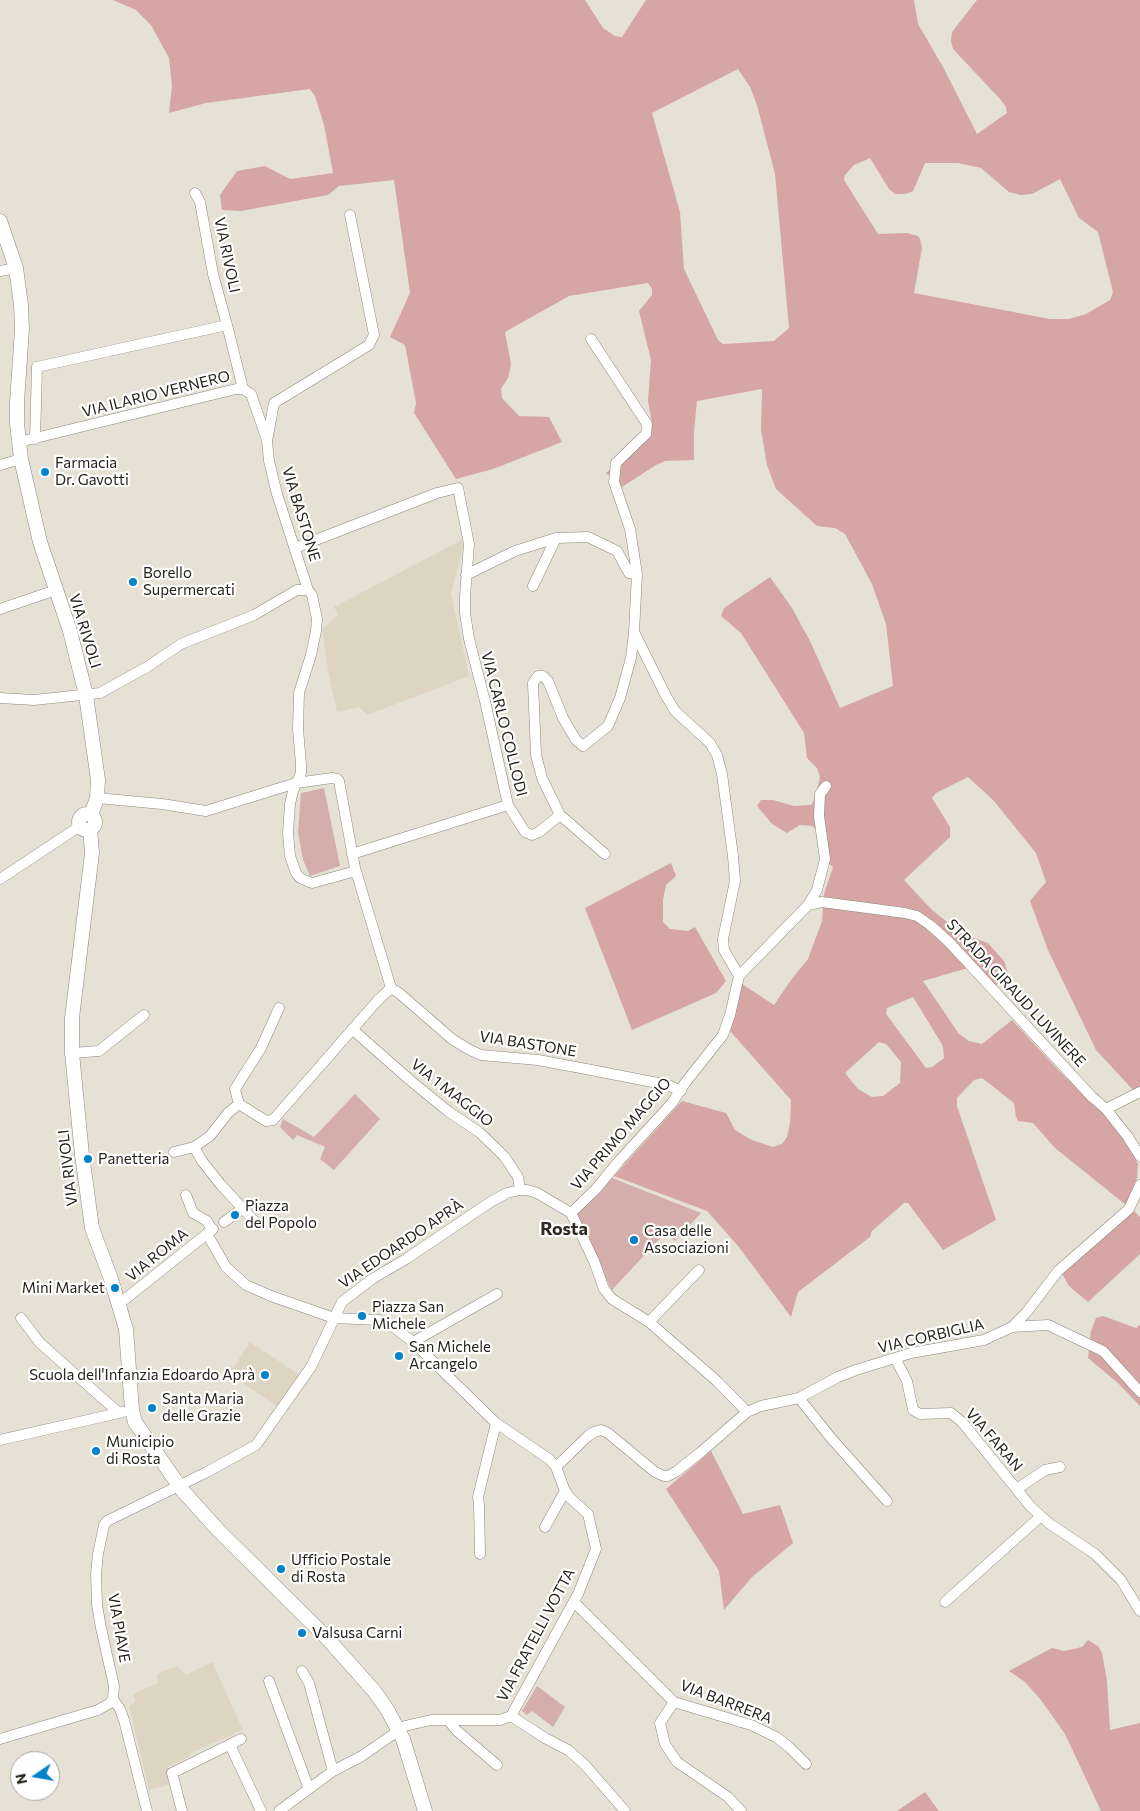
<!DOCTYPE html>
<meta charset="utf-8">
<style>
body{margin:0}
#map{position:relative;width:1140px;height:1811px;overflow:hidden;background:#e6e1d5;font-family:Commissioner,sans-serif}
canvas{display:block}
.north{position:absolute;left:10px;top:1751px;width:50px;height:50px;box-sizing:border-box;background:#fff;border:1px solid #a8a7a5;border-radius:50%;rotate:258deg;font-size:14px;font-weight:700;line-height:20px;text-align:center;color:#25231e}
.north::after{content:'';display:block;margin:auto;width:18px;height:22px;background:#0082ca;clip-path:polygon(50% 0,100% 100%,50% 72%,0 100%)}
</style>
<div id="map">
<canvas width="1140" height="1811"></canvas>
<div class="north">N</div>
</div>
<script>
const ctx = document.querySelector('canvas').getContext('2d');
ctx.lineJoin = 'round';
function fill(path, color) {
  ctx.fillStyle = color;
  ctx.fill(path, 'evenodd');
}
function toPath(rows) {
  const path = new Path2D();
  for (const r of rows) {
    if (r.length === 3) {
      path.moveTo(r[0] + r[2], r[1]);
      path.arc(r[0], r[1], r[2], 0, 2 * Math.PI);
      continue;
    }
    path.moveTo(r[0], r[1]);
    for (let i = 2; i < r.length; i += 2) path.lineTo(r[i], r[i + 1]);
  }
  return path;
}
function trace(path, color, width, dash) {
  ctx.strokeStyle = color;
  ctx.lineWidth = width;
  ctx.lineCap = dash ? 'butt' : 'round';
  ctx.setLineDash(dash || []);
  ctx.stroke(path);
}
function drawText(font, color, halo, rows, align = 'center') {
  ctx.font = font + ' Commissioner,sans-serif';
  ctx.lineWidth = 4.5;
  ctx.setLineDash([]);
  ctx.textBaseline = 'middle';
  ctx.strokeStyle = halo;
  ctx.fillStyle = color;
  for (const [text, x, y, turn = 0] of rows) {
    ctx.save();
    ctx.translate(x, y);
    ctx.rotate((+turn || 0) * Math.PI / 180);
    ctx.textAlign = isNaN(turn) ? turn : align;
    if (halo) ctx.strokeText(text, 0, 0);
    ctx.fillText(text, 0, 0);
    ctx.restore();
  }
}
const built = toPath([
 [462,540,463,548,451,593,469,676,367,715,359,707,337,712,328,670,322,630,338,614,334,607],
 [250,1342,301,1376,279,1407,229,1374],
 [212,1662,243,1730,206,1746,191,1753,190,1756,168,1767,169,1785,149,1790,129,1706,136,1702,133,1694,158,1683,157,1674,176,1666,186,1675]
]);
const green = toPath([
 [324,788,340,866,310,876,303,860,298,832,301,793],
 [355,1094,380,1119,334,1170,320,1159,325,1147,297,1135,293,1140,280,1127,283,1119,314,1137],
 [612,1178,701,1213,675,1241,665,1233,612,1290,573,1217],
 [537,1686,565,1707,553,1727,532,1711,527,1715,522,1711]
]);
const forest = toPath([
 [113,0,585,0,603,28,615,36,622,37,646,0,914,0,918,24,943,67,977,134,1007,113,1006,107,1001,100,953,49,951,41,952,32,977,0,1140,0,1140,1087,1134,1091,1096,1050,1048,950,1030,901,1046,882,1036,853,994,801,968,777,936,793,932,798,950,827,950,837,904,880,932,910,962,934,988,943,1004,961,1008,973,996,986,978,965,923,981,959,1034,969,1041,982,1044,1012,1020,1060,1072,1110,1119,1132,1150,1138,1164,1137,1178,1126,1205,1055,1148,1033,1123,1018,1121,1016,1117,1014,1103,982,1078,974,1080,957,1098,957,1106,996,1220,943,1250,908,1203,904,1203,872,1231,870,1237,798,1292,791,1317,738,1246,707,1211,614,1176,682,1101,726,1113,735,1130,752,1140,773,1147,782,1144,787,1137,790,1123,791,1100,730,1031,742,984,774,1005,791,980,808,959,822,921,824,894,833,867,829,864,826,838,812,826,800,825,787,833,772,824,757,806,761,800,773,800,794,806,811,805,814,800,820,778,817,768,807,758,804,733,741,633,721,616,724,608,770,577,792,608,810,641,840,708,893,686,886,624,872,584,845,534,835,528,817,526,776,489,767,465,761,430,762,389,697,401,694,431,694,460,665,461,656,465,622,487,606,473,648,437,652,424,648,401,651,360,639,311,652,295,652,289,648,283,569,296,505,332,511,364,508,378,501,389,502,398,519,416,549,417,562,442,493,469,456,479,414,413,416,403,405,345,390,337,410,293,394,180,339,186,328,195,241,211,222,210,220,195,237,171,265,166,290,179,333,173,324,125,315,96,310,89,206,103,169,113,172,86,169,58,151,25,136,10],
 [738,69,750,87,757,105,775,174,789,328,774,341,723,344,718,340,684,269,680,212,652,113],
 [870,158,889,189,895,194,906,194,913,191,925,163,958,163,981,168,1009,192,1021,195,1032,194,1060,179,1079,218,1098,232,1113,292,1110,300,1086,314,1069,319,1050,319,914,293,922,248,920,239,918,236,907,233,878,234,844,180,845,175,854,165],
 [913,997,943,1046,944,1058,932,1067,926,1068,886,1014,887,1008],
 [879,1042,886,1044,901,1062,900,1083,883,1096,872,1097,858,1089,845,1073],
 [671,863,676,876,666,885,663,900,663,922,670,929,688,931,695,927,726,981,716,993,632,1030,585,908],
 [1134,1211,1140,1217,1140,1254,1088,1302,1069,1286,1061,1272],
 [1103,1316,1136,1328,1140,1325,1140,1406,1118,1383,1088,1358,1091,1331,1096,1318],
 [711,1451,743,1514,780,1505,793,1543,751,1578,724,1610,719,1571,666,1489],
 [1088,1640,1098,1646,1102,1653,1107,1681,1110,1730,1140,1723,1140,1811,1101,1811,1065,1734,1041,1700,1025,1682,1009,1671,1052,1648,1064,1651,1082,1647],
 [925,1792,939,1811,897,1811]
]);
const street = toPath([
 [195,193,200,202,213,274,227,325],
 [350,215,374,335,369,345,274,403,267,441,269,461,277,494,308,590,312,595,317,619,316,631,311,655,299,693,298,729,301,764,301,773,293,791,290,804,288,833,290,856,296,873,300,878,312,883,356,871],
 [0,271,16,268],
 [591,339,647,424,646,434,616,463,614,482,630,529,637,574,634,632,666,696,675,711,710,743,717,755,722,774,733,856,735,881,723,939,724,950,739,976],
 [35,439,37,367,227,325,243,389],
 [19,442,236,389,243,389,251,394,267,440],
 [0,465,21,459],
 [295,548,437,493,458,488,469,544,465,596,465,613,469,639,485,701,508,805,525,832,532,835,539,832,560,815],
 [466,575,515,551,556,538,588,537,617,551,629,573,637,574],
 [533,586,556,538],
 [0,609,56,590],
 [0,698,34,700,100,693,147,667,181,644,254,615,297,590,308,590],
 [97,798,162,804,206,811,296,783,332,778,337,779,339,781,355,868,391,988,399,993,452,1039,468,1049,481,1055,538,1060,586,1069,668,1085,681,1091],
 [352,854,508,805],
 [605,854,560,815,542,778,536,755,533,683,538,676,543,676,548,681,563,718,576,740,583,746,608,726,620,698,631,658,634,633],
 [0,879,80,826],
 [808,905,822,902,905,913,917,916,930,925,949,942,1092,1097,1106,1109,1128,1137,1140,1156],
 [352,1029,411,1081,449,1112,479,1132,504,1156,518,1177,520,1190],
 [72,1053,99,1051,144,1015],
 [239,1104,235,1089,261,1048,279,1008],
 [1106,1109,1140,1092],
 [194,1147,202,1161,221,1185,258,1225],
 [174,1152,194,1147,210,1136,228,1113,239,1104,266,1121,273,1120,378,1000,391,988],
 [186,1195,193,1213,207,1221,212,1230],
 [571,1213,596,1189,619,1161,672,1103,685,1083,723,1035,730,1015,739,976,808,905,817,890,825,859,819,816,820,794,826,786],
 [571,1213,594,1261,604,1289,612,1299,649,1322,718,1382,747,1412],
 [224,1222,242,1209],
 [207,1234,226,1267,246,1285,271,1296,334,1318,379,1320,387,1322,413,1342,496,1423,549,1459,556,1467,565,1491,570,1498,588,1514,596,1549,578,1594,511,1716,500,1720,431,1720,405,1726,362,1756,333,1771,279,1811],
 [119,1304,213,1229],
 [21,1318,40,1343,119,1413],
 [649,1322,699,1270],
 [1012,1327,1026,1313,1058,1271,1129,1209,1140,1185],
 [413,1342,497,1294],
 [895,1358,907,1381,913,1410,920,1414,951,1413,962,1422,1031,1507,1050,1524,1095,1554,1121,1580,1140,1611],
 [799,1398,831,1438,887,1501],
 [0,1440,123,1412],
 [556,1467,588,1436,594,1432,601,1430,608,1433,655,1472,664,1476,668,1476,677,1471,701,1452,747,1412,761,1406,799,1398,838,1377,856,1370,911,1353,984,1340,1012,1327,1048,1325,1103,1351,1140,1392],
 [1017,1489,1045,1470,1060,1467],
 [545,1527,565,1491],
 [480,1554,479,1505,478,1497,496,1423],
 [574,1602,674,1702,751,1725,776,1737,789,1747,806,1764],
 [945,1602,1041,1516],
 [302,1671,309,1683,333,1771],
 [269,1681,309,1789],
 [113,1699,120,1709,124,1720,147,1811],
 [674,1702,660,1723,665,1744,677,1762,728,1797,741,1811],
 [511,1716,545,1738,568,1750,585,1765,625,1811],
 [448,1720,456,1730,497,1765],
 [0,1739,98,1710,110,1703,113,1699,114,1686,101,1628,97,1605,96,1574,98,1554,104,1525,107,1521,207,1472,256,1445,311,1367,342,1302,372,1279,406,1259,492,1201,507,1193,520,1190,527,1190,537,1193,571,1213],
 [230,1745,261,1811],
 [182,1811,172,1773,241,1739]
]);
const secondary = toPath([
 [0,221,16,268,21,305,22,329,17,402,17,423,21,459,40,542,70,631,86,695,98,780,97,798,91,815],
 [87,822,8],
 [90,829,92,853,72,1018,72,1053,82,1155,92,1228,111,1279,126,1329,132,1410,135,1422,182,1490,219,1531,326,1637,375,1692,388,1711,403,1739,425,1811]
]);
const markers = [
 [45,472,5,"#0082ca"],
 [133,582,5,"#0082ca"],
 [88,1159,5,"#0082ca"],
 [235,1215,5,"#0082ca"],
 [634,1240,5,"#0082ca"],
 [115,1288,5,"#0082ca"],
 [362,1316,5,"#0082ca"],
 [399,1356,5,"#0082ca"],
 [265,1375,5,"#0082ca"],
 [152,1408,5,"#0082ca"],
 [96,1451,5,"#0082ca"],
 [281,1569,5,"#0082ca"],
 [302,1633,5,"#0082ca"]
];
const streetNames = [
 ["VIA RIVOLI",227,255,78],
 ["VIA ILARIO VERNERO",156,394,-14],
 ["VIA BASTONE",301,514,73],
 ["VIA RIVOLI",85,631,73],
 ["VIA CARLO COLLODI",504,724,76],
 ["STRADA GIRAUD LUVINERE",1016,993,47],
 ["VIA BASTONE",528,1044,9],
 ["VIA 1 MAGGIO",452,1093,38],
 ["VIA PRIMO MAGGIO",621,1134,-49],
 ["VIA RIVOLI",68,1168,-97],
 ["VIA EDOARDO APRÀ",401,1244,-34],
 ["VIA ROMA",157,1255,-39],
 ["VIA CORBIGLIA",931,1336,-13],
 ["VIA FARAN",994,1440,49],
 ["VIA PIAVE",119,1628,80],
 ["VIA FRATELLI VOTTA",536,1635,-62],
 ["VIA BARRERA",726,1702,21]
];
const poiNames = [
 ["Farmacia",55,463],
 ["Dr. Gavotti",55,480],
 ["Borello",143,573],
 ["Supermercati",143,590],
 ["Panetteria",98,1159],
 ["Piazza",245,1206],
 ["del Popolo",245,1223],
 ["Casa delle",644,1231],
 ["Associazioni",644,1248],
 ["Mini Market",105,1288,"right"],
 ["Piazza San",372,1307],
 ["Michele",372,1324],
 ["San Michele",409,1347],
 ["Arcangelo",409,1364],
 ["Scuola dell'Infanzia Edoardo Aprà",255,1375,"right"],
 ["Santa Maria",162,1399],
 ["delle Grazie",162,1416],
 ["Municipio",106,1442],
 ["di Rosta",106,1459],
 ["Ufficio Postale",291,1560],
 ["di Rosta",291,1577],
 ["Valsusa Carni",312,1633]
];
const quarterNames = [
 ["Rosta",564,1229]
];
fill(built, '#ddd4c2');
fill(green, '#d5aeac');
fill(forest, '#d5a6a4');
trace(street, '#8d887d', 11);
trace(secondary, '#8d887d', 15);
trace(street, '#fff', 10);
trace(secondary, '#fff', 14);
for (const [x, y, r, color] of markers) {
  const dot = new Path2D();
  dot.arc(x, y, r, 0, 2 * Math.PI);
  ctx.fillStyle = color;
  ctx.fill(dot);
  trace(dot, '#fff', 2);
}
drawText('15px', '#25231e', '#fff', streetNames);
drawText('15px', '#25231e', '#fff', poiNames, 'left');
drawText('bold 18px', '#302b22', '#fff', quarterNames);
</script>
